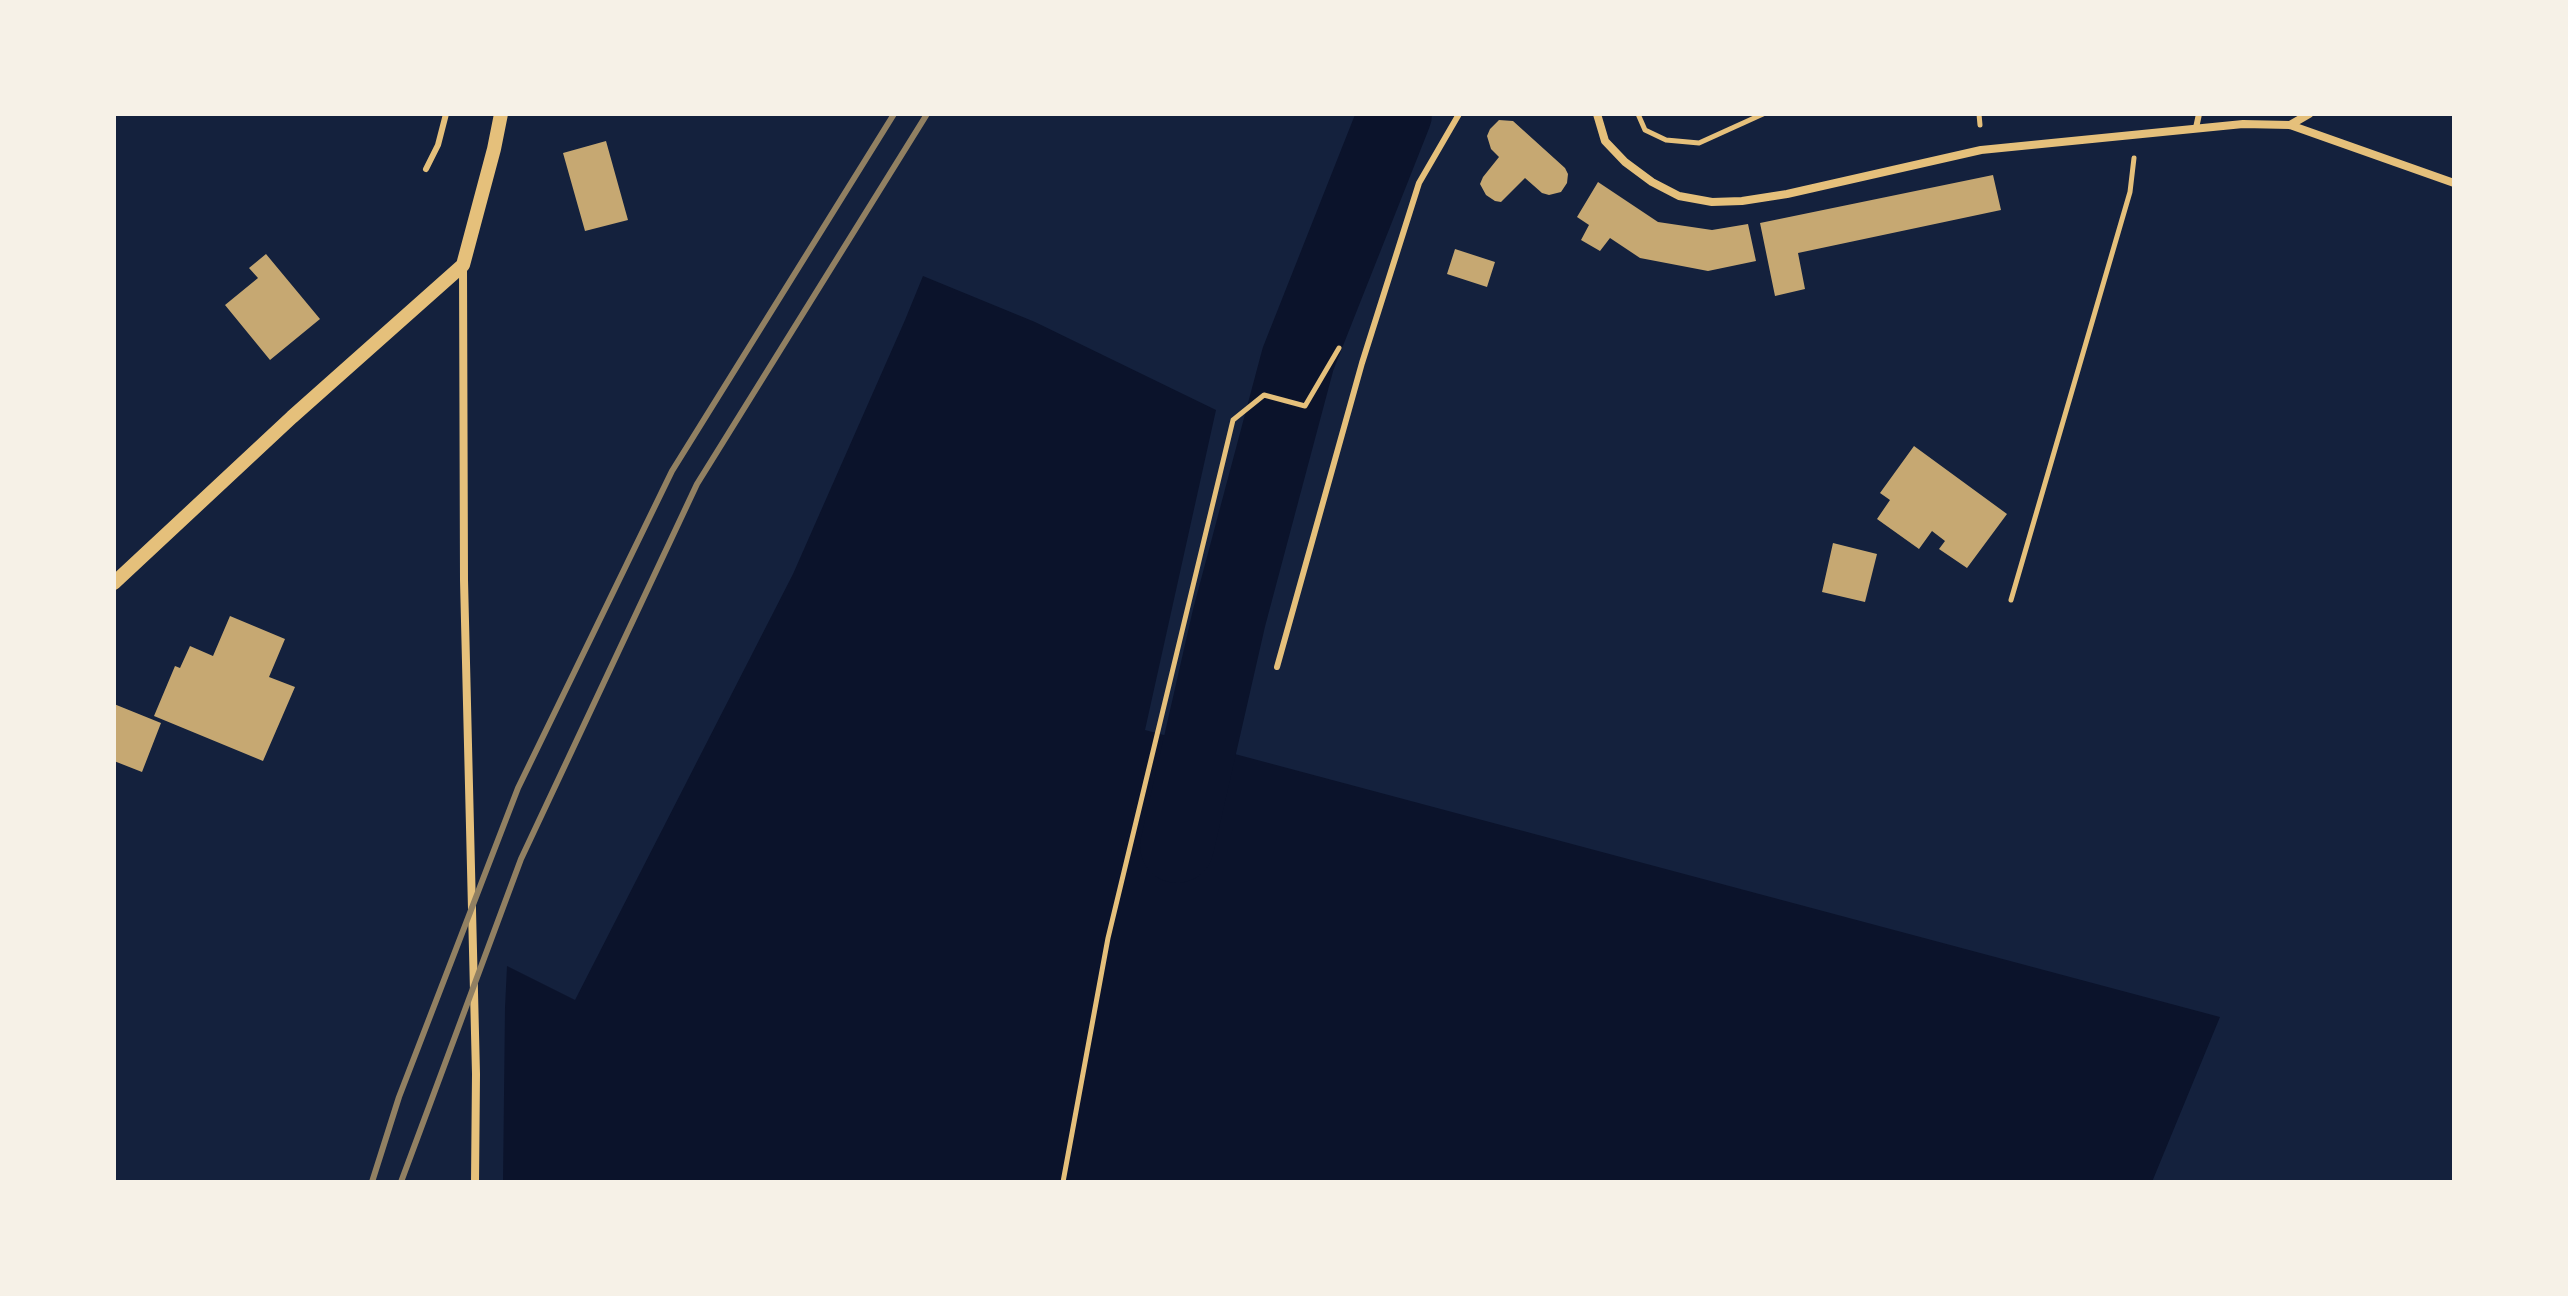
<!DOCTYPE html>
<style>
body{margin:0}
#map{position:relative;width:2568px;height:1296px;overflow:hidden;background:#14213d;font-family:Bitter,serif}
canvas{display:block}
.frame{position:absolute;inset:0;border:116px solid #f6f1e7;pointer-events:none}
</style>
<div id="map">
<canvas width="2568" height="1296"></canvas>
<div class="frame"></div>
</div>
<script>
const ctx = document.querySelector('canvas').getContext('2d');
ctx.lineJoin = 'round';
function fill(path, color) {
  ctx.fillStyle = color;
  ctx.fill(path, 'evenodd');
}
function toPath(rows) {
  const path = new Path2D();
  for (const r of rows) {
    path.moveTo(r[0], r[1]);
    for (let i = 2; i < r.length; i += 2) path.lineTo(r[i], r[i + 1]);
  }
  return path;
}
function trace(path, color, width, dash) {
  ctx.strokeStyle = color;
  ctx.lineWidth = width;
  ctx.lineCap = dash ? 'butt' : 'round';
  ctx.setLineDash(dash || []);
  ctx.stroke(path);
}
const water = toPath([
 [923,276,1035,322,1216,410,1145,730,2220,1017,2152,1182,503,1182,505,1008,507,966,575,1000,793,574,905,320]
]);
const river = toPath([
 [1177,846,1229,618,1298,359,1395,114]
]);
const building = toPath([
 [1499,120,1513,121,1565,168,1568,174,1567,183,1561,192,1549,195,1542,193,1525,178,1501,202,1495,201,1486,195,1480,184,1483,177,1499,157,1491,149,1487,136,1490,129],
 [606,141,628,220,585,231,563,153],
 [1993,175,2001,210,1798,253,1805,289,1775,296,1760,223],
 [1598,182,1658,222,1712,230,1748,224,1756,261,1708,271,1640,258,1610,238,1600,251,1581,240,1589,225,1577,217],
 [1455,249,1495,262,1487,287,1447,274],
 [266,254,320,319,270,360,225,305,258,278,249,268],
 [1914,446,2007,514,1967,568,1939,549,1945,541,1932,531,1919,549,1877,519,1890,500,1880,493],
 [1833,543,1877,554,1865,602,1822,592],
 [230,616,285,639,269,677,295,687,263,761,154,716,175,666,180,668,190,646,213,656],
 [114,704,161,723,142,772,114,761]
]);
const path = toPath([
 [1638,114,1645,130,1666,140,1699,143,1763,114],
 [1979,114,1980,125],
 [2011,600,2130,192,2134,158],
 [1063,1182,1108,938,1233,420,1264,395,1305,406,1339,348]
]);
const service = toPath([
 [2196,128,2199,114],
 [426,169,438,145,446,114],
 [1277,667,1362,363,1419,183,1459,114]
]);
const minor = toPath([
 [1597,114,1605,141,1625,162,1652,182,1679,196,1712,202,1742,201,1787,194,1981,150,2243,124,2290,125,2454,183],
 [2290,125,2309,114],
 [463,267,464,580,476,1074,475,1182]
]);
const tertiary = toPath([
 [114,583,292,417,463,265,494,149,501,114]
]);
const rail = toPath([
 [372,1182,399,1097,518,788,672,471,894,114],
 [401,1182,521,859,697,484,927,114]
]);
fill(water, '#0b132b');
trace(river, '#0b132b', 74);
fill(building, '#c6a872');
trace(path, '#e5c07b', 5);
trace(service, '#e5c07b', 6);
trace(minor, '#e5c07b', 8);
trace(tertiary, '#e5c07b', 14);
trace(rail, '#918062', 6);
</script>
